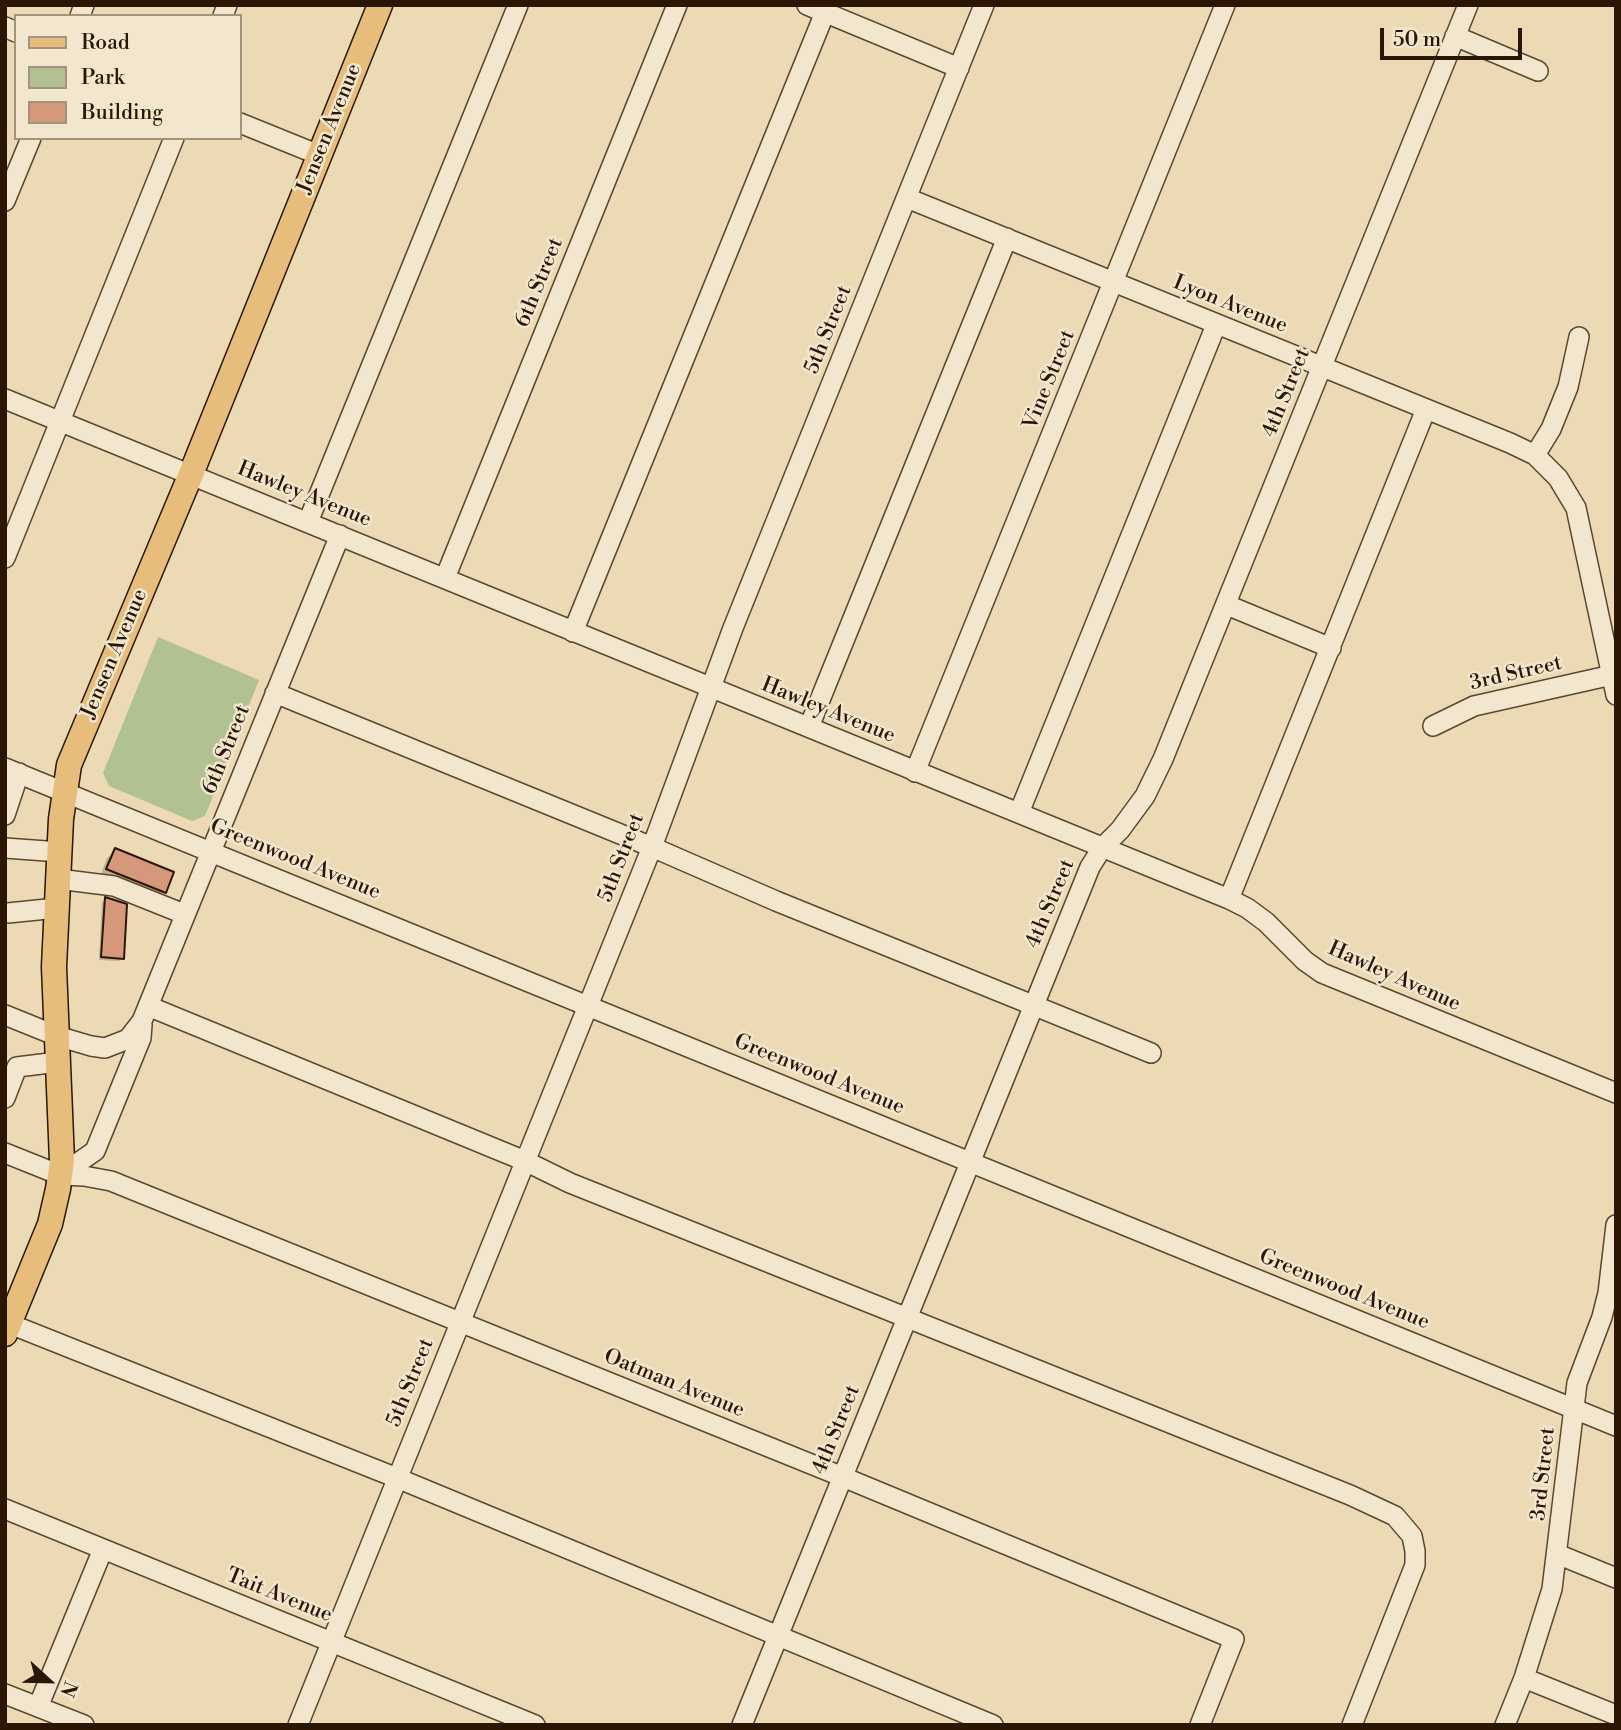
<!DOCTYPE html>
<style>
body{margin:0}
#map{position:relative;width:1621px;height:1730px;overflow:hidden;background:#ebdab4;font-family:"Libre Bodoni",serif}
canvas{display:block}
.frame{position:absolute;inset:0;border:7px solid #2a1603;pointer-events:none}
.legend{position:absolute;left:14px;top:14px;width:228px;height:126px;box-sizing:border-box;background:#f2e7ce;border:2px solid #a2937d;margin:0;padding:9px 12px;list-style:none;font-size:21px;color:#2a1603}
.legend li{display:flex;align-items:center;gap:14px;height:35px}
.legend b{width:35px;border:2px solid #a2937d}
.north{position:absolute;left:14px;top:1646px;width:70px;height:70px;-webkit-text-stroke:5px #f2e7ce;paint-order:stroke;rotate:112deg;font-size:19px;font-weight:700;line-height:28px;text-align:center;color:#2a1603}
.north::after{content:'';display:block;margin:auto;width:24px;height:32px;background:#2a1603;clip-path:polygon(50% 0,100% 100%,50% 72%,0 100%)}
.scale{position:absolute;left:1380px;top:28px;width:142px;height:32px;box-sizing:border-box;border:4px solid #2a1603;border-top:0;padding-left:9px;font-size:21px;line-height:24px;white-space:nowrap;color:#2a1603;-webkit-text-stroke:5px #f2e7ce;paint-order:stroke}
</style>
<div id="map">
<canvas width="1621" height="1730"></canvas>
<div class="frame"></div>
<ul class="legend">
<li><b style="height:9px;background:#e6bd7a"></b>Road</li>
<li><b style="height:19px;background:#b2c191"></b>Park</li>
<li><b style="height:19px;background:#d5987a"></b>Building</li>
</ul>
<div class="north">N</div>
<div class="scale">50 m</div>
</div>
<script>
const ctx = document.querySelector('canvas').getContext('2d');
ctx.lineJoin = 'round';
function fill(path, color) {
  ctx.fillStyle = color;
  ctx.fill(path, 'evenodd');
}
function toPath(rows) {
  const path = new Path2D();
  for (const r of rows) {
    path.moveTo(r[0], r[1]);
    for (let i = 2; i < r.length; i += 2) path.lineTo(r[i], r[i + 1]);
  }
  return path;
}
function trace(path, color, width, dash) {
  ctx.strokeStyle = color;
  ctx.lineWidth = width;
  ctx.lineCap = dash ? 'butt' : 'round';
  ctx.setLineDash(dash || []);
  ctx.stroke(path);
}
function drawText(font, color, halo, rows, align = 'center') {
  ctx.font = font + ' "Libre Bodoni",serif';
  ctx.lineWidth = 5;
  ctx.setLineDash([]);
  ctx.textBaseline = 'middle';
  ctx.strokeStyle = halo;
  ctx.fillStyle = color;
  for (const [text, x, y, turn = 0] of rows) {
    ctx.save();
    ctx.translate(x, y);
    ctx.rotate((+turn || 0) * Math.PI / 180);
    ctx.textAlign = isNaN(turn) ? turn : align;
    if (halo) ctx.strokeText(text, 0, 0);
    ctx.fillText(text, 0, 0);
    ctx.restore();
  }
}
const green = toPath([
 [158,637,259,680,205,816,192,821,109,786,103,773]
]);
const shadow = toPath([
 [115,851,164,892,157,899,100,877,107,858],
 [106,899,122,958,119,961,99,960,102,902]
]);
const building = toPath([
 [115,848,174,872,166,893,106,869,115,848],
 [105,897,127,904,124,959,101,957,105,897]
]);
const minor = toPath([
 [807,5,959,68],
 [80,16,84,5],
 [223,16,227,5],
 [5,27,16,32],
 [1455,36,1538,71],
 [240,123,319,155],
 [907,198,1510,443,1535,455],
 [5,201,31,138],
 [1579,337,1568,387,1551,429,1535,455,1558,478,1576,508,1616,695],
 [5,399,1229,899,1247,908,1266,922,1305,961,1322,973,1616,1093],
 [308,522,518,5],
 [5,558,174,138],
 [445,578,677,5],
 [1227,605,1331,648],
 [573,632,828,5],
 [275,693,652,847,776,901,1151,1053],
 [1433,726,1474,706,1612,675],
 [809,727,1007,238],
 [5,768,1616,1426],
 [915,772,1225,5],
 [1019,813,1216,325],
 [5,815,19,773],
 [5,848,60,852],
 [58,879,114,886,184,914],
 [1229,899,1426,409],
 [8,913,57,908],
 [148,1006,525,1161,570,1183,1350,1495,1395,1516,1412,1536,1415,1551,1415,1565,1352,1725],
 [5,1015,57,1036,91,1046,105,1048,128,1039,142,1021,340,535],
 [5,1098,17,1067,58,1062],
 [5,1153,60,1175,84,1176,111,1181,843,1477,1234,1639,1200,1725],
 [60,1175,95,1151,141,1038,142,1025],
 [10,1324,397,1478,993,1725],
 [5,1509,535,1725],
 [1557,1554,1616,1578],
 [1524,1678,1616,1715],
 [5,1694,84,1725],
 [38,1707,103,1549],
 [298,1725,652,847,733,628,984,5],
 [742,1725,1090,867,1102,848,1120,830,1145,796,1163,759,1468,5],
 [1505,1725,1524,1678,1552,1589,1577,1383,1602,1317,1608,1293,1616,1225]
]);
const major = toPath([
 [5,1334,50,1224,58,1189,62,1161,54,967,61,819,69,765,191,474,380,5]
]);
const streetNames = [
 ["Jensen Avenue",330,129,-68],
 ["6th Street",540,283,-68],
 ["Lyon Avenue",1230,305,22],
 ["5th Street",829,330,-68],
 ["Vine Street",1050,380,-68],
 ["4th Street",1287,393,-68],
 ["Hawley Avenue",304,495,22],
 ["Jensen Avenue",115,654,-67],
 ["3rd Street",1516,674,-13],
 ["Hawley Avenue",828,711,22],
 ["6th Street",227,750,-68],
 ["5th Street",622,858,-69],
 ["Greenwood Avenue",295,860,22],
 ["4th Street",1051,904,-67],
 ["Hawley Avenue",1394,977,24],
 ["Greenwood Avenue",819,1075,22],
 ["Greenwood Avenue",1344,1290,22],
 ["5th Street",411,1383,-68],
 ["Oatman Avenue",674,1384,22],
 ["4th Street",837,1430,-68],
 ["3rd Street",1544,1474,-84],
 ["Tait Avenue",279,1596,22]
];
fill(green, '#b2c191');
fill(shadow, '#0003');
fill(building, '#d5987a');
trace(building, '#2a1603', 2);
trace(minor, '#5a472f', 22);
trace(major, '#2a1603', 27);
trace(minor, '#f2e7ce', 19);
trace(major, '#e6bd7a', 24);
drawText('21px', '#2a1603', '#f2e7ce', streetNames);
</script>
